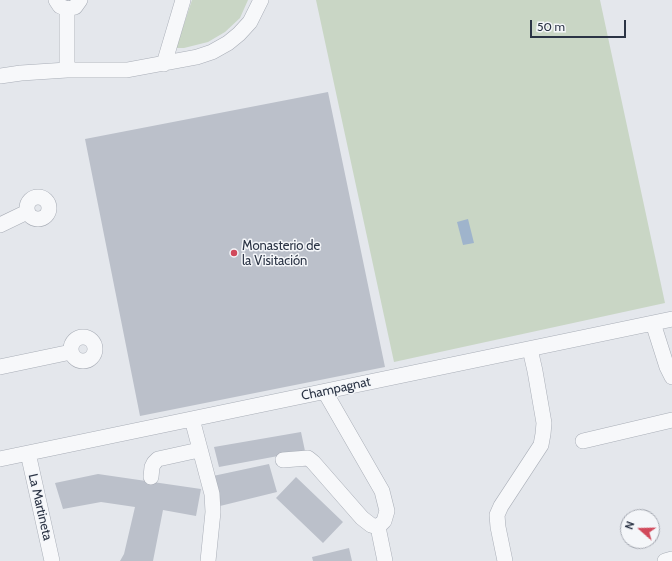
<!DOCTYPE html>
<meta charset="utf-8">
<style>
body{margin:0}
#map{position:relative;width:672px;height:561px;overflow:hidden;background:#e4e7ec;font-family:Cabin,sans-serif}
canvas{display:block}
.north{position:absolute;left:620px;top:509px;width:40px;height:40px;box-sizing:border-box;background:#f4f6f9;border:1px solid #a4a8b1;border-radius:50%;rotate:290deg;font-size:11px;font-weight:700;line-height:16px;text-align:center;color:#2b3445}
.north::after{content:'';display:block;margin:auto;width:14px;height:18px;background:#d1495b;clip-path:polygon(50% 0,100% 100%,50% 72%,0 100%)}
.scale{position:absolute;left:530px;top:20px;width:96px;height:18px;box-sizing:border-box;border:2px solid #2b3445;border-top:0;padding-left:5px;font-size:12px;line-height:14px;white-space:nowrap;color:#2b3445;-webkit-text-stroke:3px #f4f6f9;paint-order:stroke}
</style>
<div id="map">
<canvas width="672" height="561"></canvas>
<div class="north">N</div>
<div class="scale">50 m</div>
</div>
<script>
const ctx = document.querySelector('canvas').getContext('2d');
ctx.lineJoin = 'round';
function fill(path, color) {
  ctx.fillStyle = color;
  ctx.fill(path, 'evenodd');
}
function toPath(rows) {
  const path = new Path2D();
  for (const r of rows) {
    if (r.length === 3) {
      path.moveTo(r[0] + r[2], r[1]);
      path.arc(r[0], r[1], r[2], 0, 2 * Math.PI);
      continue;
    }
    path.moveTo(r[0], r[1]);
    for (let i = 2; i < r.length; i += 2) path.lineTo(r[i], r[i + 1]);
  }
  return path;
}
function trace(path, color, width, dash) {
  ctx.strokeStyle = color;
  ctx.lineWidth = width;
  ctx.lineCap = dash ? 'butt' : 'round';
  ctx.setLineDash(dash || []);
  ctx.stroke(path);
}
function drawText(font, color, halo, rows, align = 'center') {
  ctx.font = font + ' Cabin,sans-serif';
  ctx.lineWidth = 3;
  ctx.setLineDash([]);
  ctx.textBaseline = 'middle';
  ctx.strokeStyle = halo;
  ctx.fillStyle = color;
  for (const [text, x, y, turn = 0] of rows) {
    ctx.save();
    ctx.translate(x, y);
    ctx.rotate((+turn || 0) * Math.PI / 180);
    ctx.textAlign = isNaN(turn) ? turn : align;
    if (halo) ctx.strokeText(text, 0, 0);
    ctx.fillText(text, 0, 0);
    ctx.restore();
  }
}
const green = toPath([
 [192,0,248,0,240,18,225,32,208,42,184,48,176,48],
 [316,0,600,0,665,303,394,362]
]);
const water = toPath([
 [468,219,474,243,463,245,457,222]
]);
const building = toPath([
 [328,92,385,367,140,416,85,139],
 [301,432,305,451,219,467,214,447],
 [269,464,277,492,220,506,213,476],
 [98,474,201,489,196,516,163,510,153,561,120,561,124,554,135,507,101,502,63,509,55,483],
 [296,477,343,522,323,543,276,498],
 [349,548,352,561,313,561,312,557]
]);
const minor = toPath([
 [56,0,60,6,67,9,75,7,80,0],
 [164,64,183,0],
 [67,70,67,9],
 [0,76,21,73,67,70,127,70,197,57,212,52,228,43,239,34,250,22,261,0],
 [38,208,11],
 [0,225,27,212],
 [653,323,667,367,672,377],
 [83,349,12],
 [0,367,71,352],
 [192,419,212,494,213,512,208,561],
 [583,441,672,420],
 [28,453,52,561],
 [0,459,672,319],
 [283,460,308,458,313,462,362,518,371,525,378,527,384,521,387,511,382,491,325,392],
 [151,477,152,467,154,463,158,459,199,450],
 [378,527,385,561],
 [505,561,498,527,497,515,501,506,541,445,543,434,544,423,535,371,530,349],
 [665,561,672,559]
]);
const markers = [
 [234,253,4,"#d1495b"]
];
const poiNames = [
 ["Monasterio de",242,246],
 ["la Visitación",242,261]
];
const streetNames = [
 ["Champagnat",336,389,-12],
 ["La Martineta",40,507,77]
];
fill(green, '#c9d6c5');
fill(water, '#9fb4cc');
fill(building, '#bbc0ca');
trace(minor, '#a9aeb7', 16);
trace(minor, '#f7f8fa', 15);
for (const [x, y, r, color] of markers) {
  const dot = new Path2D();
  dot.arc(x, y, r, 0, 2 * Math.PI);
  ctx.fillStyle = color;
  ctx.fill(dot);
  trace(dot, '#f4f6f9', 1.5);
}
drawText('13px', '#2b3445', '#f4f6f9', poiNames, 'left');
drawText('13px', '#2b3445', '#f4f6f9', streetNames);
</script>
